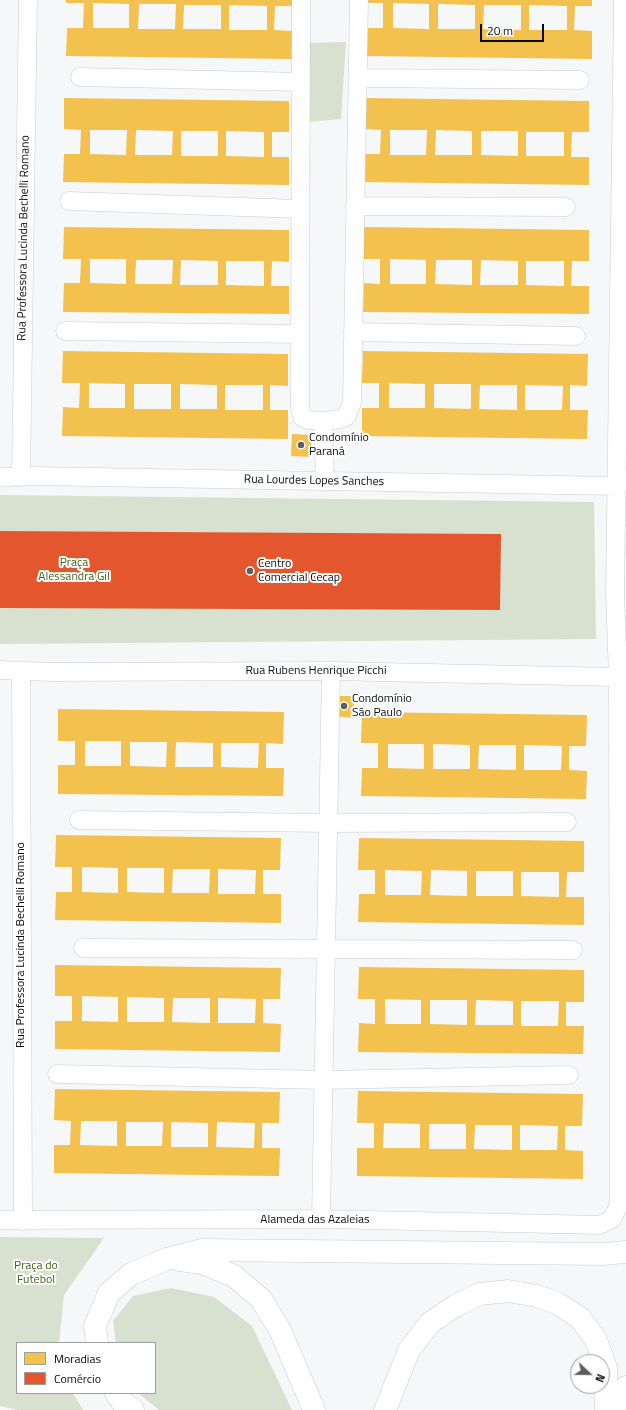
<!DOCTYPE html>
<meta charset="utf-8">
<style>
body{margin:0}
#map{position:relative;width:626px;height:1410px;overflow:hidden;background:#f6f7f9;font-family:"Titillium Web",sans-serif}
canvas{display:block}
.legend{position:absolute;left:16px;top:1342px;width:140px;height:52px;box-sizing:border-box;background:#fff;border:1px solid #9d9e9e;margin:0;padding:5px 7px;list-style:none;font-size:12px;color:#0b0c0d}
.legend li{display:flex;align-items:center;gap:8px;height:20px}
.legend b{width:20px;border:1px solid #9d9e9e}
.north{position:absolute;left:570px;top:1354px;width:40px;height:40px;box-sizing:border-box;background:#fff;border:1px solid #9d9e9e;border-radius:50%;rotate:112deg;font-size:11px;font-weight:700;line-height:16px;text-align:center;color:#0b0c0d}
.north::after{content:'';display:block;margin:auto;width:14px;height:18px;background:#5d5e60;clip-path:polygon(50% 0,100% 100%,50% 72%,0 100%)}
.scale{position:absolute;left:480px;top:24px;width:64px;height:18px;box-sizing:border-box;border:2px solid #0b0c0d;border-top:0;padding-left:5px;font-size:12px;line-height:14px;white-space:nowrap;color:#0b0c0d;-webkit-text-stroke:3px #fff;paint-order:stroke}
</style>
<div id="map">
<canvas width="626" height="1410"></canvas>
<ul class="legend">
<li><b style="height:11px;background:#f2c14e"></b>Moradias</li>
<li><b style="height:11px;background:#e4572e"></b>Comércio</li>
</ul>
<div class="north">N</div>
<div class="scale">20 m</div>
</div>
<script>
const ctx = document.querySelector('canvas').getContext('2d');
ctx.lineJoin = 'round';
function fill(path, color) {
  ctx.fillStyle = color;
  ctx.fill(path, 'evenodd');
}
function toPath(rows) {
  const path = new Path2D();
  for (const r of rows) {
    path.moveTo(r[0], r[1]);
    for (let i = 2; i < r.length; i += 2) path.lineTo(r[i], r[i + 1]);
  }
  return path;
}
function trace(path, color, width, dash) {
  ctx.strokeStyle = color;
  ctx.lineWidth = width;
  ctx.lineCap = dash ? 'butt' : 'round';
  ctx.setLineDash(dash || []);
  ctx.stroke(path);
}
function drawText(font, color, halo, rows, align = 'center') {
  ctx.font = font + ' "Titillium Web",sans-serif';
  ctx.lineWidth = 4;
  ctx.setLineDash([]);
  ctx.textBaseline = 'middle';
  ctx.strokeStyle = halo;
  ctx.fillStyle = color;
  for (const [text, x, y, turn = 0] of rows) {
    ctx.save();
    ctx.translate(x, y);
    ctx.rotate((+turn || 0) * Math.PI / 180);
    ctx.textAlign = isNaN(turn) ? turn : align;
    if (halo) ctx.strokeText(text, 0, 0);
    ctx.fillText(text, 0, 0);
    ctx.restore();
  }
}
const green = toPath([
 [346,42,341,119,307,122,309,43],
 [0,495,594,502,596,639,0,644],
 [0,1237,104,1238,64,1295,59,1343,17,1343,17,1393,73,1393,83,1410,18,1410,0,1406],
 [171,1288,214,1297,252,1326,292,1410,159,1410,138,1393,155,1393,155,1343,116,1343,113,1321,133,1296]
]);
const homes = toPath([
 [66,0,292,0,292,6,275,6,274,30,292,31,292,59,66,56,67,28,83,28,84,3,66,3],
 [93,3,129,4,129,28,93,28],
 [139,4,176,4,175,29,138,29],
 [184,5,221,5,221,29,183,29],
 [229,5,267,6,267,30,229,30],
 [366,0,592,0,592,6,575,6,574,30,592,31,592,59,366,56,367,28,383,28,383,3,366,3],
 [393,3,429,4,429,29,393,28],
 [438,4,475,5,475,29,438,29],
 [484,5,521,5,521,30,483,29],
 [529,5,567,6,567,30,529,30],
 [64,98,289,101,289,132,272,132,272,157,289,157,289,185,63,182,64,154,80,154,81,130,64,129],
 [90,130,127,130,126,155,90,154],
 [136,130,173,131,172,155,135,155],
 [181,131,218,131,218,156,181,156],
 [226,131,264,132,264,157,226,156],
 [364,98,589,101,589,132,572,132,571,157,589,157,589,185,363,182,364,154,380,154,381,130,364,129],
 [390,130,427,130,426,155,390,155],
 [436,130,472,131,472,155,435,155],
 [481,131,518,131,518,156,481,155],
 [526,132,564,132,564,156,526,156],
 [64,227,289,230,289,262,272,261,271,286,289,286,289,314,63,312,64,283,80,283,81,259,63,259],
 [90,259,126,259,126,284,90,283],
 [136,260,173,260,172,284,135,284],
 [181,260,218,261,218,285,180,285],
 [226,261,264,261,264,286,226,285],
 [364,227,589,230,589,261,572,261,571,286,589,286,589,314,363,312,364,283,380,284,380,259,363,259],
 [390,259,426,260,426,284,390,284],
 [436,260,472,260,472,285,435,284],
 [481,260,518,261,518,285,480,285],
 [526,261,564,261,564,286,526,285],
 [63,351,288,354,288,386,270,385,270,410,288,410,288,439,62,436,63,407,79,408,80,383,62,383],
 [89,383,125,384,125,408,89,408],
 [134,384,171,384,171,409,134,409],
 [180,384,217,385,217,409,180,409],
 [225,385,263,385,263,410,225,410],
 [363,351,588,354,587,386,570,385,570,410,588,410,587,439,362,436,362,408,379,408,379,383,362,383],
 [389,383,425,384,425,408,389,408],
 [434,384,471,384,471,409,434,408],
 [480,385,517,385,517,410,479,409],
 [525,385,563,386,562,410,525,410],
 [292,434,311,435,311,457,291,456],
 [334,696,354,696,354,718,333,716],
 [58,709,284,712,283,744,266,743,266,768,284,768,283,796,58,794,58,765,75,765,75,741,58,741],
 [85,741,121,741,121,766,85,766],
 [130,742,167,742,166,767,130,766],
 [176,742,213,743,213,767,175,767],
 [221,743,259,743,258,768,221,767],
 [362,712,587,715,586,746,569,746,569,770,587,771,586,799,361,796,362,768,378,768,378,743,361,743],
 [388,744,424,744,424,769,388,768],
 [433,744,470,745,470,769,433,769],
 [479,745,516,745,516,770,478,769],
 [524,745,562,746,561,770,524,770],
 [56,835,281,838,280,870,263,870,263,894,281,894,281,923,55,920,56,892,72,892,72,867,55,867],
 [82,867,118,868,118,893,82,892],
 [127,868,164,868,164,893,127,892],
 [173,869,210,869,209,893,172,893],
 [218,869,256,870,255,894,218,894],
 [359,838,584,841,584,872,567,872,566,897,584,897,584,925,358,922,359,894,375,894,375,870,358,870],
 [385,870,422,871,421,895,385,895],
 [431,870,467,871,467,896,430,895],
 [476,871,513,871,513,896,476,896],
 [521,872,559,872,559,897,521,896],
 [55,965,281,968,280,999,263,999,263,1023,281,1024,280,1052,55,1049,55,1021,72,1021,72,996,55,996],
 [82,996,118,997,118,1022,82,1021],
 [127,997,164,998,164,1022,127,1022],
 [173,998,210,998,210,1023,172,1022],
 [218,998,256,999,255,1023,218,1023],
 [359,967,584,970,584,1002,566,1002,566,1026,584,1026,583,1054,358,1052,359,1023,375,1024,375,999,358,999],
 [385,999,421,1000,421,1024,385,1024],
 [430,1000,467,1000,467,1025,430,1024],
 [476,1000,513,1001,513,1025,475,1025],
 [521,1001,559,1001,558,1026,521,1026],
 [55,1089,280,1092,279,1123,262,1123,262,1148,280,1148,279,1176,54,1173,54,1145,70,1145,71,1121,54,1120],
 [81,1121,117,1121,117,1146,80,1145],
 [126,1122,163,1122,162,1146,126,1146],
 [171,1122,208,1123,208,1147,171,1147],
 [217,1122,255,1123,254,1148,216,1147],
 [358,1091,583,1094,582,1126,565,1126,565,1150,583,1151,583,1179,357,1176,357,1148,374,1148,374,1123,357,1123],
 [384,1123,420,1124,420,1148,383,1148],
 [429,1124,466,1124,466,1149,429,1149],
 [475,1125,512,1125,512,1150,474,1149],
 [520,1125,558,1126,557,1150,520,1150]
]);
const shops = toPath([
 [0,531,501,534,500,610,0,608]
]);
const street = toPath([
 [301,0,300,407,302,417,308,420,323,421,341,419,346,417,352,403,359,0],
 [80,77,301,82],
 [358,78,580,80],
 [69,201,300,209],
 [355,206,566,207],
 [65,331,300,334],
 [353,332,576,336],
 [323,421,325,482],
 [0,477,35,476,617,486,626,480],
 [21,477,28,0],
 [0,670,51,672,331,671,618,677],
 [21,670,23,1221],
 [79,820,328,823,567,822],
 [83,948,573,950],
 [57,1074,323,1080,569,1075],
 [321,1219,331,671],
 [0,1220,321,1219,600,1225,612,1219,619,1205,618,677,615,594,623,2]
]);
const secondary = toPath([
 [180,1260,202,1263,234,1276,261,1299,280,1330,314,1410],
 [97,1343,95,1326,109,1293,131,1274,167,1259,202,1250,603,1254,626,1252],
 [116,1393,122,1402,133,1410],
 [385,1410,409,1350,430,1323,455,1306,480,1294,508,1291,537,1296,557,1303,580,1318,596,1340,606,1368,606,1410],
 [616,1410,626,1387]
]);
const markers = [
 [301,445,4,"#5d5e60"],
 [250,571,4,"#5d5e60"],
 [344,706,4,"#5d5e60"]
];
const streetNames = [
 ["Rua Professora Lucinda Bechelli Romano",24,238,-89],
 ["Rua Lourdes Lopes Sanches",314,481,1],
 ["Rua Rubens Henrique Picchi",316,671],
 ["Rua Professora Lucinda Bechelli Romano",21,945,-90],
 ["Alameda das Azaleias",315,1220]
];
const poiNames = [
 ["Condomínio",309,438],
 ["Paraná",309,452],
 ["Centro",258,564],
 ["Comercial Cecap",258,578],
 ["Condomínio",352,699],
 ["São Paulo",352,713]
];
const parkNames = [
 ["Praça",74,563],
 ["Alessandra Gil",74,577],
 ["Praça do",36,1266],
 ["Futebol",36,1280]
];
fill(green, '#d8e1cf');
fill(homes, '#f2c14e');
fill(shops, '#e4572e');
trace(street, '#cbcbcc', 19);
trace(secondary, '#cbcbcc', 23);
trace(street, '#fefefe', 18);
trace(secondary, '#fefefe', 22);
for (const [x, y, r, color] of markers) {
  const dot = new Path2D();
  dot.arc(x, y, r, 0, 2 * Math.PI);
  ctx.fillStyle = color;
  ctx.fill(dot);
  trace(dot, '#fff', 1.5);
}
drawText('12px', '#0b0c0d', '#fff', streetNames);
drawText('12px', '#0b0c0d', '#fff', poiNames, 'left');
drawText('12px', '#486216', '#fff', parkNames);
</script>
